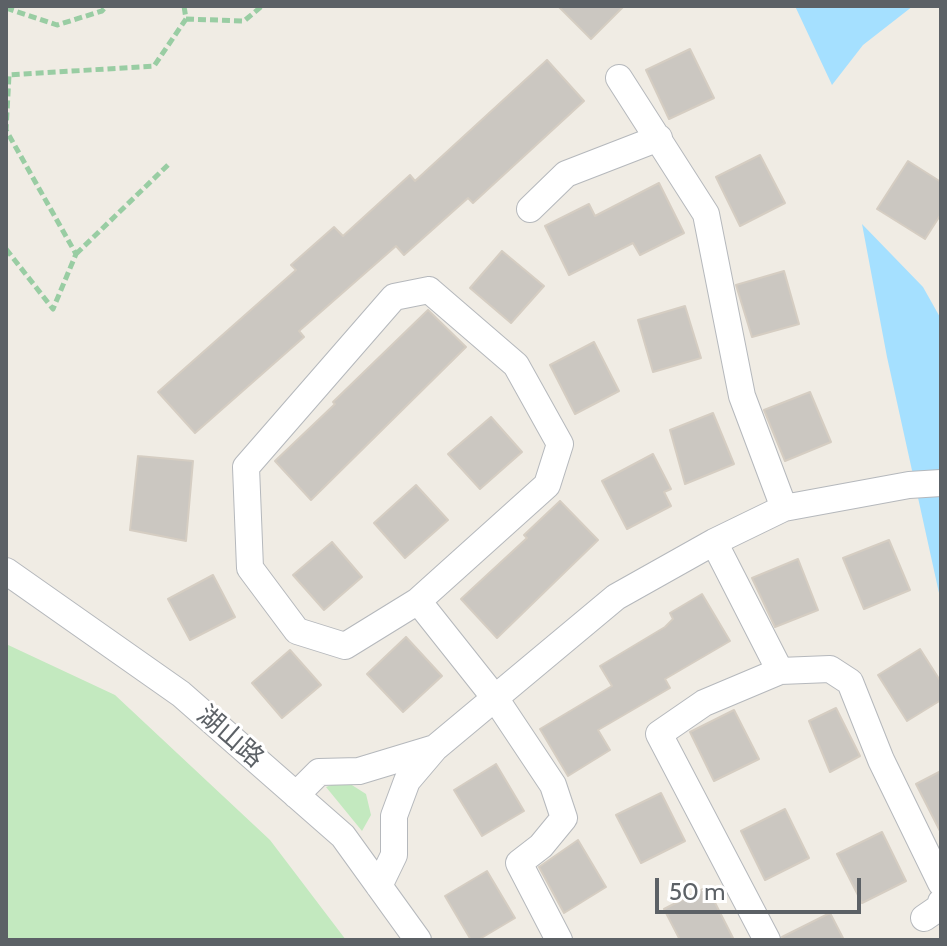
<!DOCTYPE html>
<meta charset="utf-8">
<style>
body{margin:0}
#map{position:relative;width:947px;height:946px;overflow:hidden;background:#f0ece4;font-family:Cabin,sans-serif}
canvas{display:block}
.frame{position:absolute;inset:0;border:8px solid #5c6166;pointer-events:none}
.scale{position:absolute;left:655px;top:878px;width:206px;height:36px;box-sizing:border-box;border:4px solid #5c6166;border-top:0;padding-left:10px;font-size:24px;line-height:28px;white-space:nowrap;color:#5c6166;-webkit-text-stroke:6px #fff;paint-order:stroke}
</style>
<div id="map">
<canvas width="947" height="946"></canvas>
<div class="frame"></div>
<div class="scale">50 m</div>
</div>
<script>
const ctx = document.querySelector('canvas').getContext('2d');
ctx.lineJoin = 'round';
function fill(path, color) {
  ctx.fillStyle = color;
  ctx.fill(path, 'evenodd');
}
function toPath(rows) {
  const path = new Path2D();
  for (const r of rows) {
    path.moveTo(r[0], r[1]);
    for (let i = 2; i < r.length; i += 2) path.lineTo(r[i], r[i + 1]);
  }
  return path;
}
function trace(path, color, width, dash) {
  ctx.strokeStyle = color;
  ctx.lineWidth = width;
  ctx.lineCap = dash ? 'butt' : 'round';
  ctx.setLineDash(dash || []);
  ctx.stroke(path);
}
function drawText(font, color, halo, rows, align = 'center') {
  ctx.font = font + ' Cabin,"Noto Sans SC",sans-serif';
  ctx.lineWidth = 6;
  ctx.setLineDash([]);
  ctx.textBaseline = 'middle';
  ctx.strokeStyle = halo;
  ctx.fillStyle = color;
  for (const [text, x, y, turn = 0] of rows) {
    ctx.save();
    ctx.translate(x, y);
    ctx.rotate((+turn || 0) * Math.PI / 180);
    ctx.textAlign = isNaN(turn) ? turn : align;
    if (halo) ctx.strokeText(text, 0, 0);
    ctx.fillText(text, 0, 0);
    ctx.restore();
  }
}
const green = toPath([
 [6,644,115,695,270,840,346,940,6,940],
 [344,780,366,794,371,815,362,831,326,787]
]);
const water = toPath([
 [795,6,913,6,863,45,832,85],
 [862,224,923,287,941,319,941,602,887,357]
]);
const building = toPath([
 [558,6,624,6,591,39,558,6],
 [690,49,714,98,669,119,646,70,690,49],
 [547,60,584,101,473,203,468,198,404,255,396,246,299,331,304,337,195,433,158,392,296,270,291,265,334,227,343,236,410,175,415,181,547,60],
 [760,155,785,203,740,226,716,177,760,155],
 [908,161,941,182,941,214,925,239,877,209,908,161],
 [659,183,684,233,640,255,633,243,569,275,545,226,589,204,595,216,659,183],
 [502,251,544,286,511,323,470,288,502,251],
 [784,271,799,324,752,337,736,285,784,271],
 [685,306,701,358,653,372,638,320,685,306],
 [428,310,466,347,311,500,275,461,335,404,333,402,428,310],
 [594,342,619,391,575,414,550,365,594,342],
 [810,392,831,442,785,461,764,410,810,392],
 [713,413,734,464,685,484,670,430,713,413],
 [491,417,522,452,480,489,448,454,491,417],
 [653,454,671,489,664,492,671,506,627,529,602,481,653,454],
 [138,456,193,461,186,541,130,530,138,456],
 [416,485,448,520,405,558,374,523,416,485],
 [560,501,598,540,497,638,461,599,527,538,524,535,560,501],
 [889,540,910,590,864,609,843,558,889,540],
 [332,542,362,577,324,610,293,575,332,542],
 [798,559,818,610,775,627,752,578,798,559],
 [213,575,235,617,190,640,168,599,213,575],
 [702,594,730,641,665,679,670,688,598,730,610,750,568,776,540,729,612,686,600,666,665,627,673,619,670,613,702,594],
 [406,637,442,676,403,712,367,674,406,637],
 [920,649,941,682,941,700,907,721,878,675,920,649],
 [290,650,321,685,282,718,252,683,290,650],
 [836,708,860,756,830,772,809,721,836,708],
 [734,710,759,759,714,781,690,732,734,710],
 [496,764,524,811,482,836,454,790,496,764],
 [941,771,941,833,916,784,941,771],
 [661,793,685,841,641,863,616,815,661,793],
 [785,809,809,858,765,880,741,831,785,809],
 [882,832,906,881,862,903,837,854,882,832],
 [578,840,606,887,564,913,539,867,578,840],
 [487,871,515,918,478,940,471,940,445,896,487,871],
 [707,887,734,940,680,940,664,909,707,887],
 [830,913,844,940,783,940,782,937,830,913]
]);
const path = toPath([
 [6,8,57,25,102,11,106,6],
 [186,19,244,21,262,6],
 [6,249,53,309,76,254,6,130,9,75,154,66,186,19,184,6],
 [76,254,170,163]
]);
const minor = toPath([
 [619,78,706,214,742,396,784,508],
 [530,209,566,174,659,138],
 [429,290,516,365,560,444,547,485,418,601,345,646,297,631,250,568,246,467,394,297,429,290],
 [714,542,780,671],
 [6,571,181,694,343,836,418,940],
 [418,601,495,698,553,785,564,818,541,846,519,863,559,940],
 [435,748,616,597,714,542,784,508,909,485,941,483],
 [296,795,319,772,359,771,435,748,407,781,394,816,394,855,379,886],
 [924,918,940,907,941,902],
 [767,940,659,734,704,703,780,671,830,669,850,682,881,760,941,883]
]);
const streetNames = [
 ["湖山路",230,737,41]
];
fill(green, '#c3e9bf');
fill(water, '#a5e0ff');
fill(building, '#cbc7c1');
trace(building, '#d5cdc2', 2);
trace(minor, '#b5b8bc', 28);
trace(path, '#99cda3', 5, [8, 4]);
trace(minor, '#fff', 26);
drawText('26px', '#5c6166', '#fff', streetNames);
</script>
